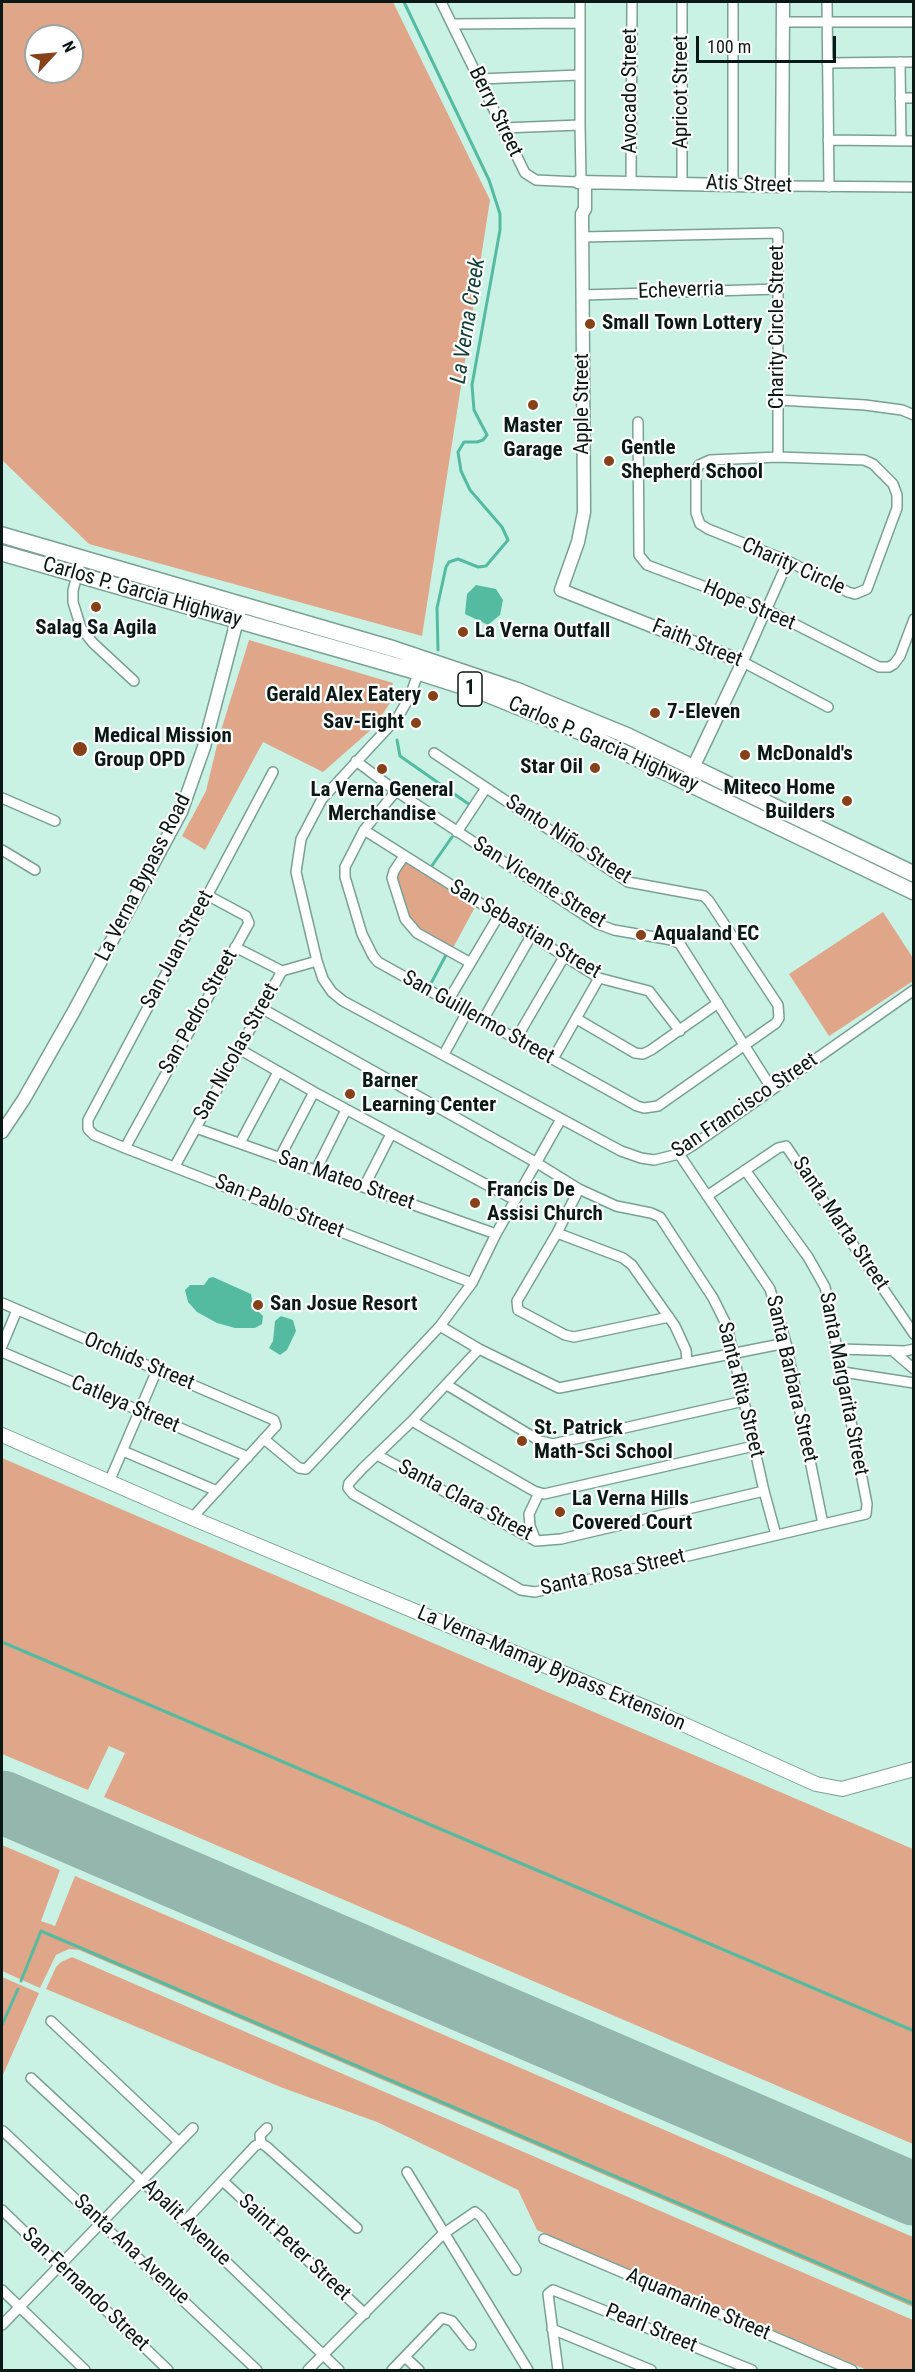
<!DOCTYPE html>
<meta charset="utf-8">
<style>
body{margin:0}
#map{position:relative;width:915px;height:2372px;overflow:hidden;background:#c9f2e5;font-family:"Roboto Condensed",sans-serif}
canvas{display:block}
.frame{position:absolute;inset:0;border:3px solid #0a1915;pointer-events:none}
.north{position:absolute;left:24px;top:24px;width:60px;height:60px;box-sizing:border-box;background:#fff;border:2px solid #9da3a1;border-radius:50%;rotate:64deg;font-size:16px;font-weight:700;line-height:24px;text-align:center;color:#0a1915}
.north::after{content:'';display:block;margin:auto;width:21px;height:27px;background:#864119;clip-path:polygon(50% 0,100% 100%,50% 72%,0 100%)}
.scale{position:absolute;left:696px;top:36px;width:140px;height:27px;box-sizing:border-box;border:3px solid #0a1915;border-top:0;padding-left:8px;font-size:18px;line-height:21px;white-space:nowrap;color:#0a1915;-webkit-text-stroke:4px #fff;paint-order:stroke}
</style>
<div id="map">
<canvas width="915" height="2372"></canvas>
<div class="frame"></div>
<div class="north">N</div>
<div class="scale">100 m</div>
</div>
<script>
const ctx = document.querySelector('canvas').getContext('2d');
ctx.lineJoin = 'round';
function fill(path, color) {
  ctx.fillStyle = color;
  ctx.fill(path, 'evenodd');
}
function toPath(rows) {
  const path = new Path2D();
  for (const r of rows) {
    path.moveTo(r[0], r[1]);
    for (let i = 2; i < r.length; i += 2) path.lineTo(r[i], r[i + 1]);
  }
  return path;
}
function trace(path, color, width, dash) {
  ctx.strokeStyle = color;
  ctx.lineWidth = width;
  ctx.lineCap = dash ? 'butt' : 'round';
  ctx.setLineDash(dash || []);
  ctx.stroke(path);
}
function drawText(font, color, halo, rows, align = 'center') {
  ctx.font = font + ' "Roboto Condensed",sans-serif';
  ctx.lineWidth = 4.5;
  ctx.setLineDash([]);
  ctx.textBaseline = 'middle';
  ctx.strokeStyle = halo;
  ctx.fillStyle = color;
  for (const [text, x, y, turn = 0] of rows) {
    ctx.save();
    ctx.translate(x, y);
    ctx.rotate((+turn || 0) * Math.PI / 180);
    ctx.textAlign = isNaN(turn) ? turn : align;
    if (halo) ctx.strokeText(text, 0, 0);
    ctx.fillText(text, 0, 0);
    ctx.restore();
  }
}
const green = toPath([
 [2,2,393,2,490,200,422,636,89,544,2,460],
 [36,36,72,36,72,72,36,72],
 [249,640,393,683,390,703,373,728,323,772,263,742,205,850,182,836,206,791,219,737],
 [405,860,475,907,452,950,423,933,409,919,398,889,396,875],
 [883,912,913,958,913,981,829,1036,789,974],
 [2,1458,913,1849,913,2144,104,1797,125,1753,109,1746,88,1790,2,1754],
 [2,1845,60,1870,41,1921,55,1926,75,1876,913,2237,913,2307,79,1950,69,1949,56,1955,40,1988,2,1971],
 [72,1957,913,2320,913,2370,867,2370,537,2230,518,2190,377,2122,283,2088,46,1989,56,1967,61,1962],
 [2,1977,39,1993,2,2077]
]);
const water = toPath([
 [476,585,496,589,503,600,500,615,488,625,465,614,467,594],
 [213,1277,251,1294,253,1306,263,1316,262,1324,255,1328,235,1328,217,1323,197,1312,188,1302,185,1290,190,1285,204,1285,209,1278],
 [281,1316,293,1320,296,1331,287,1350,280,1355,269,1348,273,1341,275,1321]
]);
const stream = toPath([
 [404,2,489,180,500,214,500,230,472,385,474,410,487,435,483,440,477,442,464,442,458,452,461,471,470,490,502,527,508,540,486,566,478,567,458,559,449,562,446,567,437,608,438,650],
 [397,740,400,756,470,805],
 [431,867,452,837],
 [429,987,446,955],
 [2,1642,914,2031],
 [21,1981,41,1931,914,2304],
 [2,2025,18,1989]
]);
const runway = toPath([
 [2,1802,914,2194]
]);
const minor = toPath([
 [441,2,525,173,536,180,578,182,581,178],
 [580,2,580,125,581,178,584,181],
 [682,2,682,183],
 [733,2,733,184],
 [827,2,829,187],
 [783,22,914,22],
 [452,24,580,23],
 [900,62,901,141],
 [827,63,914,62],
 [479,79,580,75],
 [900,98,914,98],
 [503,128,580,125],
 [828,140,914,141],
 [631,181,632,2],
 [782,186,914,187],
 [582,237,778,233,778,457],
 [583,295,778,289],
 [779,400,865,405,902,410,914,415],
 [638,422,639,555,647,565,767,610,879,667,889,667,894,664,900,656,914,619],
 [778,457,864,460,873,464,893,484,897,495,897,508,867,589,855,594,848,592,788,561,708,529,700,524,696,513,696,471,699,465,710,460,778,457],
 [81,558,73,591,73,602,81,628,93,643,134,681],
 [788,561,743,662,828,707],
 [420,668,410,696,398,717,322,799,301,839,296,872,317,961,323,979,332,992,343,1001,621,1151,641,1158,654,1160,679,1154,692,1146,914,990],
 [356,761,396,791,598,924,614,930,672,940,680,944,772,1089],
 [273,772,88,1120,88,1129,94,1135,125,1148,472,1283],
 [396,791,364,830,345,867,345,877,362,934,373,956,378,962,637,1106,644,1108,658,1106,776,1023,779,1018,778,1005,709,901,704,896,628,882,434,753],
 [2,798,55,821],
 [364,830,599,978,649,991,680,1031],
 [457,832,486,788],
 [2,850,35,870],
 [404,856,394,871,392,878,405,919,417,933,469,962],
 [235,947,282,971],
 [448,1001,499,915],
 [261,1008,537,1163,579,1189,616,1206,651,1213,660,1217,713,1298,727,1326,764,1491,776,1535],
 [577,1019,635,1053,643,1054,651,1050,718,1003],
 [483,1020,531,936],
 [516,1039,564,957],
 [239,1049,314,1092,515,1200],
 [444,1054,467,1012],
 [553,1059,599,978],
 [196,1128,496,1234],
 [240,1143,278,1072],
 [125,1148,249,923,246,916,207,895],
 [679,1154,770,1289,786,1343,823,1524],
 [280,1157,314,1092],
 [175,1166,282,971,317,961],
 [316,1170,346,1110],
 [364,1187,391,1134],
 [579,1189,557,1233,517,1301,518,1310,565,1335,574,1337,669,1317],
 [707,1196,778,1148,786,1146,914,1334],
 [557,1233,623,1258,632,1265,675,1326,686,1350,687,1362],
 [2,1303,274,1420,276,1426,274,1428,192,1518],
 [440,1326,479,1349,559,1388,786,1343],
 [2,1346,17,1310],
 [479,1349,412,1421,363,1468,349,1483,348,1488,353,1494,521,1590,535,1592,544,1590,866,1514,867,1504,825,1287,808,1257,745,1170],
 [839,1349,905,1351,914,1349],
 [893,1351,914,1369],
 [2,1352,248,1457],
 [843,1372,914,1383],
 [447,1385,540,1441,553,1444,744,1401],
 [412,1421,534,1491,544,1494,754,1446],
 [264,1439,299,1468,306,1469,440,1326,472,1283,496,1234,561,1119],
 [123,1451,217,1491],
 [377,1455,536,1541,561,1539,764,1491],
 [109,1482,157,1370],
 [536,1541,530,1526,529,1514,539,1493],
 [51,2021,179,2142],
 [31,2078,142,2181,339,2370],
 [3,2131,257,2370],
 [261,2143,267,2147,357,2228],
 [261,2143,260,2135,267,2128],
 [407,2172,528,2370],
 [223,2181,365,2314],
 [2,2210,168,2370],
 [184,2222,255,2146,261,2143],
 [544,2239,852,2370],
 [2,2290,85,2370],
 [2,2325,193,2128],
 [552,2329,651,2370],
 [405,2357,419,2370],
 [308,2370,443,2234,475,2212,481,2217,516,2270],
 [392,2370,442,2318,452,2321,471,2345],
 [558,2370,548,2294,553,2290,752,2370]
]);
const tertiary = toPath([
 [578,182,782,186,783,2],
 [585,182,585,209,582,214,584,512,578,542,561,590,743,662,690,774],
 [2,1132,24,1099,74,1011,181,812,204,747,239,613]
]);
const secondary = toPath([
 [2,1435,192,1518,656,1712,816,1784,842,1789,914,1769]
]);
const trunk = toPath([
 [2,535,394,649,516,690,628,736,914,874],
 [2,553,418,672,484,693,588,735,914,892]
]);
const markers = [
 [590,324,6,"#864119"],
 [533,405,6,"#864119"],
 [609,461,6,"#864119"],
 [96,607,6,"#864119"],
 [463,632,6,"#864119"],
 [433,696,6,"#864119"],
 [655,713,6,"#864119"],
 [416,723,6,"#864119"],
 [80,749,8,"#864119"],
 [745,755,6,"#864119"],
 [595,768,6,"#864119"],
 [382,769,6,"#864119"],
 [847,801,6,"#864119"],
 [641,935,6,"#864119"],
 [350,1094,6,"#864119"],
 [475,1203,6,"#864119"],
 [258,1305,6,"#864119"],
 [522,1441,6,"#864119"],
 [560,1512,6,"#864119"]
];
const shields = [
 [470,689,24]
];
const shieldNames = [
 ["1",470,689]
];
const streetNames = [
 ["Avocado Street",631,91,-90],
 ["Apricot Street",682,92,-90],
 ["Berry Street",495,112,64],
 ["Atis Street",749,185,2],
 ["Echeverria",681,291,-2],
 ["Charity Circle Street",778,327,-90],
 ["Apple Street",583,404,-90],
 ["Charity Circle",793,567,24],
 ["Carlos P. Garcia Highway",142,593,16],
 ["Hope Street",749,606,23],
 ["Faith Street",697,644,22],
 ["Carlos P. Garcia Highway",603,745,24],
 ["Santo Niño Street",568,840,33],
 ["La Verna Bypass Road",144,878,-63],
 ["San Vicente Street",539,883,32],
 ["San Sebastian Street",525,930,31],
 ["San Juan Street",178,950,-62],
 ["San Pedro Street",199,1012,-61],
 ["San Guillermo Street",478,1018,29],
 ["San Nicolas Street",237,1052,-61],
 ["San Francisco Street",745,1106,-34],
 ["San Mateo Street",346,1181,19],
 ["San Pablo Street",279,1207,22],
 ["Santa Marta Street",840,1224,56],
 ["Orchids Street",139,1362,23],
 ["Santa Barbara Street",791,1379,77],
 ["Santa Margarita Street",843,1384,79],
 ["Santa Rita Street",740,1390,76],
 ["Catleya Street",125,1405,23],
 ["Santa Clara Street",465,1501,28],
 ["Santa Rosa Street",613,1573,-13],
 ["La Verna-Mamay Bypass Extension",551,1669,23],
 ["Apalit Avenue",186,2223,44],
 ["Saint Peter Street",294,2248,43],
 ["Santa Ana Avenue",131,2250,43],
 ["San Fernando Street",85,2290,44],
 ["Aquamarine Street",698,2305,23],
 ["Pearl Street",651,2329,22]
];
const poiNames = [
 ["Small Town Lottery",602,324],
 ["Master",533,427,"center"],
 ["Garage",533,451,"center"],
 ["Gentle",621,449],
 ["Shepherd School",621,473],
 ["Salag Sa Agila",96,629,"center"],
 ["La Verna Outfall",475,632],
 ["Gerald Alex Eatery",421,696,"right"],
 ["7-Eleven",667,713],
 ["Sav-Eight",404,723,"right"],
 ["Medical Mission",94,737],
 ["Group OPD",94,761],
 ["McDonald's",757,755],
 ["Star Oil",583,768,"right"],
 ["Miteco Home",835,789,"right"],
 ["Builders",835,813,"right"],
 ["La Verna General",382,791,"center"],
 ["Merchandise",382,815,"center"],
 ["Aqualand EC",653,935],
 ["Barner",362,1082],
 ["Learning Center",362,1106],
 ["Francis De",487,1191],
 ["Assisi Church",487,1215],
 ["San Josue Resort",270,1305],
 ["St. Patrick",534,1429],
 ["Math-Sci School",534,1453],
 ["La Verna Hills",572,1500],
 ["Covered Court",572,1524]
];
const waterNames = [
 ["La Verna Creek",469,321,-81]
];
fill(green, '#e0a689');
fill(water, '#54bba0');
trace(stream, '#54bba0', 3);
trace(runway, '#94b6ac', 63);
trace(minor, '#79a094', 12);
trace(tertiary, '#79a094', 15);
trace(secondary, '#79a094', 16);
trace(trunk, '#79a094', 18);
trace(minor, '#fff', 9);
trace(tertiary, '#fff', 12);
trace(secondary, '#fff', 14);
trace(trunk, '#fff', 15);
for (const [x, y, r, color] of markers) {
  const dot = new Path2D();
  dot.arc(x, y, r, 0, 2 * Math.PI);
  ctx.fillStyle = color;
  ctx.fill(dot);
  trace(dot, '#fff', 2);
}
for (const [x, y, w] of shields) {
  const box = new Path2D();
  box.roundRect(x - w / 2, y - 17, w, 34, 4.5);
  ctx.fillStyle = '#fff';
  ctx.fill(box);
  trace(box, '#0a1915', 1.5);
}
drawText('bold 20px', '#0a1915', null, shieldNames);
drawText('21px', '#0a1915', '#fff', streetNames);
drawText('bold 21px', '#0a1915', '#fff', poiNames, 'left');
drawText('italic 22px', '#0f3e32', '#fff', waterNames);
</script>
